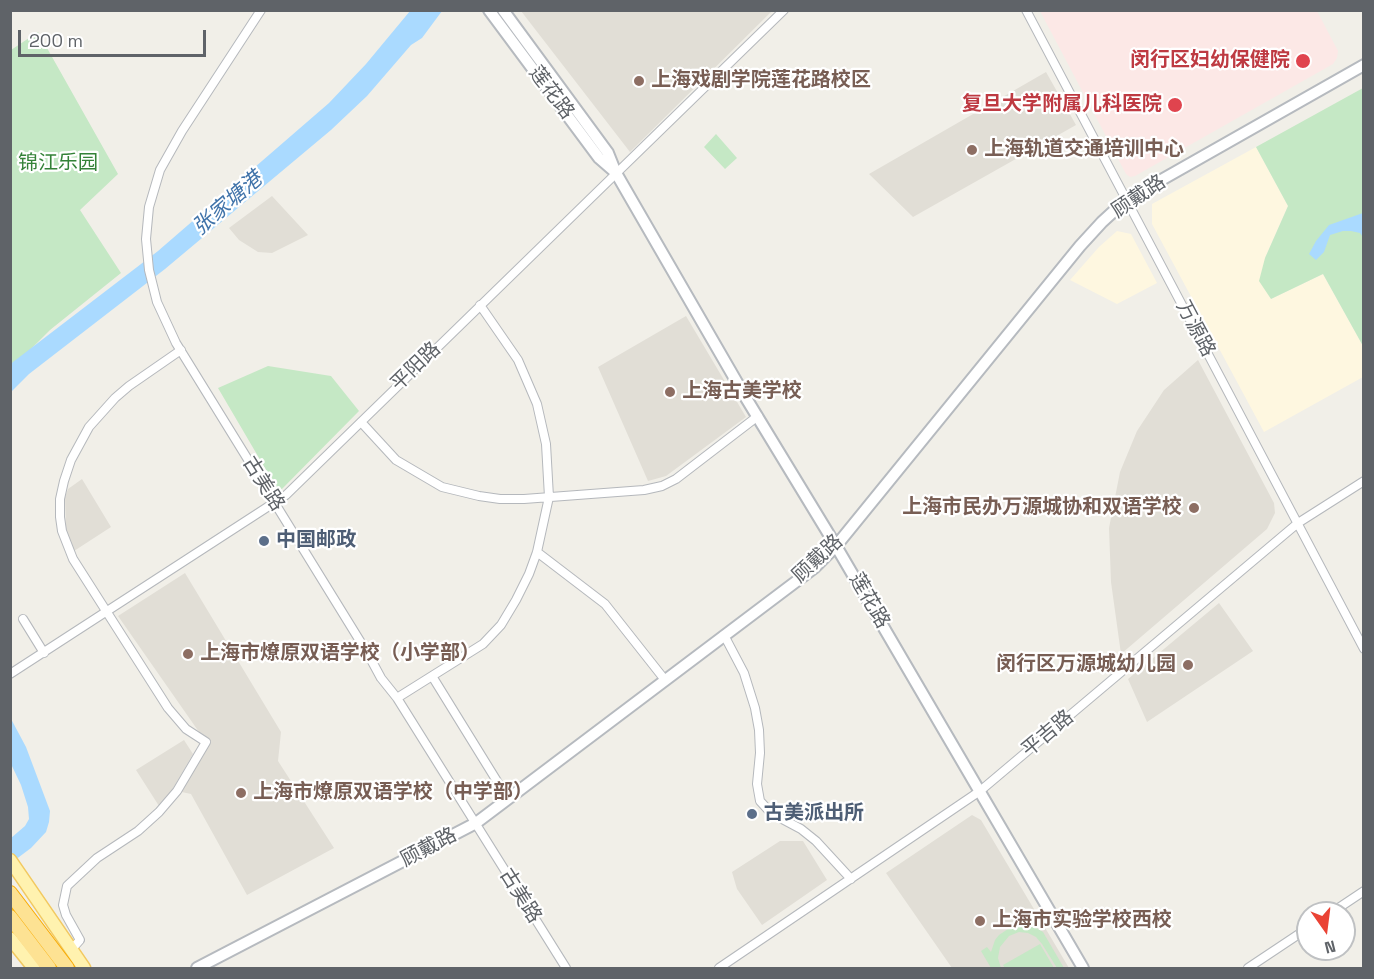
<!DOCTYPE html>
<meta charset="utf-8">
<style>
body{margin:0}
#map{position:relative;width:1374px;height:979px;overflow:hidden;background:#f1efe8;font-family:"Space Grotesk",sans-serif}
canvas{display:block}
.frame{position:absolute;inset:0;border:12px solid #5f6368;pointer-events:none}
.north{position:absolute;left:1296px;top:901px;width:60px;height:60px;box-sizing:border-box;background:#fff;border:2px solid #bfc1c3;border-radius:50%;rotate:166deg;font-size:16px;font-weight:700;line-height:24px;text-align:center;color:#5f6368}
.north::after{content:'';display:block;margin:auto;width:21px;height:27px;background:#ea4335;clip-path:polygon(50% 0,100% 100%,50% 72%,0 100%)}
.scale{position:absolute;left:18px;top:30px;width:188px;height:27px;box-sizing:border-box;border:3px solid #5f6368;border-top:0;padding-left:8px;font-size:18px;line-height:21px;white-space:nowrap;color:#5f6368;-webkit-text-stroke:4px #fff;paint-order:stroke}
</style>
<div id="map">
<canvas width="1374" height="979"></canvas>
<div class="frame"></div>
<div class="north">N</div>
<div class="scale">200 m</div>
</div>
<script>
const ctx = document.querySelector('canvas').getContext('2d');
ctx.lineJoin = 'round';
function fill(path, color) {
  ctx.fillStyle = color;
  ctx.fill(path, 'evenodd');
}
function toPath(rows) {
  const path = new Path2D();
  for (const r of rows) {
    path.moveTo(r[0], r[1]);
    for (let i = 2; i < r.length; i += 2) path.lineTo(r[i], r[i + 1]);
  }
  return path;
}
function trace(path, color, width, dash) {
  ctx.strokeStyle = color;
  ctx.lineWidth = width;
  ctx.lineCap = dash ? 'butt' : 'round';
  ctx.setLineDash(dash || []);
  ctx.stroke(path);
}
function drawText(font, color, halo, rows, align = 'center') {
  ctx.font = font + ' "Space Grotesk","Noto Sans SC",sans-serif';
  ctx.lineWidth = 4.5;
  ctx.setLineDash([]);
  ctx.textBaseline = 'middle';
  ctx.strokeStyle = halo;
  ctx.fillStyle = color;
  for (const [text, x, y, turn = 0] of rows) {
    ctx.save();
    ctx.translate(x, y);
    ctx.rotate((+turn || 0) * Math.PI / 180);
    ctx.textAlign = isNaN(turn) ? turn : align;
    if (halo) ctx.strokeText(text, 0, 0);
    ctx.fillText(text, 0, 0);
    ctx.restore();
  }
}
const commercial = toPath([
 [1256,147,1288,206,1265,258,1271,299,1323,274,1363,346,1363,377,1264,432,1152,224,1152,204],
 [1117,231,1131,234,1157,283,1117,304,1070,280,1099,247]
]);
const education = toPath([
 [521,11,772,11,630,152],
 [1046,72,1076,125,913,217,869,174],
 [272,196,308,235,272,253,258,252,239,240,229,228],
 [686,316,746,417,666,476,648,481,598,367],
 [1198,360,1274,503,1275,513,1267,529,1121,654,1111,582,1109,528,1120,472,1137,431,1164,390],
 [82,479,111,527,74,551,66,529,65,497,68,489],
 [185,573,281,732,278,761,334,848,247,895,191,794,177,791,206,742,118,616],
 [1219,603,1253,651,1147,722,1128,679],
 [184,740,193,754,171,792,159,806,136,770],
 [972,815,981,820,1069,968,952,968,886,873],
 [780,841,803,841,827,880,762,925,737,889,732,872]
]);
const medical = toPath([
 [1040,11,1317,11,1338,51,1337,58,1333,64,1135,176,1130,177,1126,174]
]);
const green = toPath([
 [38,32,118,174,80,210,121,273,50,330,11,369,11,50],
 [1363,88,1363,346,1323,274,1271,299,1259,281,1265,258,1288,206,1256,147],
 [716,134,737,158,725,169,704,147],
 [268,366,331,376,359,411,279,492,218,388],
 [1019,925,1035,927,1043,932,1064,968,1057,968,1042,944,1036,937,1028,933,1019,932,1009,936,1000,947,998,958,1001,968,991,968,981,951,987,947,991,952,995,940,999,935,1011,927],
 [1040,944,1054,968,1005,968,1003,965]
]);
const water = toPath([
 [410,11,442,11,422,38,411,45,367,96,331,130,165,269,29,374,11,392,11,364,13,362,158,251,329,103,366,64],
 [1363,213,1363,237,1360,233,1351,231,1343,231,1330,235,1324,252,1316,260,1309,254,1316,241,1329,225],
 [10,717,26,747,50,811,49,822,46,832,31,848,11,863,11,838,25,826,29,819,28,807,21,785,11,764]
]);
const street = toPath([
 [261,10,182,131,160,170,149,207,146,239,149,270,157,302,176,343,368,654,381,678,397,698,566,968],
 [1026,10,1364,649],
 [361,422,396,460,442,487,479,496,500,499,524,499,644,490,662,486,676,479,758,416],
 [537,552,605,604,665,680],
 [23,619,44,653],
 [724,635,744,673,755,708,759,730,760,753,757,784,760,801,771,813,801,829,816,841,851,879],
 [10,674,286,495,784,10],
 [432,676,508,799],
 [397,698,483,644,501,625,516,600,529,574,537,552,549,497,546,444,537,404,518,360,480,305],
 [1331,913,1364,891],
 [71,950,80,940,66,915,63,905,67,886,97,858,138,831,159,812,177,791,206,742,186,729,168,708,73,559,62,531,60,517,60,499,64,481,71,460,89,427,115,398,129,386,181,350],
 [719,968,980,791,1298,523,1364,481],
 [1248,968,1308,928]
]);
const secondary = toPath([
 [489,10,599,158,614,171],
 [503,10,608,153,616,173,746,398,836,546,1083,968],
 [197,968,476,823,814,568,836,546,1080,246,1102,222,1126,200,1364,65]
]);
const primary = toPath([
 [10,860,84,968],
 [10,938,34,968]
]);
const highway = toPath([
 [10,893,67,968],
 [10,917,49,968]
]);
const markers = [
 [1303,61,8,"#e0444e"],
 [639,81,6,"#8d6e63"],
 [1175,105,8,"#e0444e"],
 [972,150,6,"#8d6e63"],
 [670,392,6,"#8d6e63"],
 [1194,508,6,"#8d6e63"],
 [264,541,6,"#5c6f8a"],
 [188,654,6,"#8d6e63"],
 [1188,665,6,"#8d6e63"],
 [241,793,6,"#8d6e63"],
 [752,814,6,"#5c6f8a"],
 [980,921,6,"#8d6e63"]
];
const healthNames = [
 ["闵行区妇幼保健院",1290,61],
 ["复旦大学附属儿科医院",1162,105]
];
const educationNames = [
 ["上海戏剧学院莲花路校区",651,81],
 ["上海轨道交通培训中心",984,150],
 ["上海古美学校",682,392],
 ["上海市民办万源城协和双语学校",1182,508,"right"],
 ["上海市燎原双语学校（小学部）",200,654],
 ["闵行区万源城幼儿园",1176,665,"right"],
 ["上海市燎原双语学校（中学部）",253,793],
 ["上海市实验学校西校",992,921]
];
const streetNames = [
 ["莲花路",551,93,53],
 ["顾戴路",1139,197,-34],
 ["万源路",1195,329,62],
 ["平阳路",416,367,-44],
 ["古美路",263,484,58],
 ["顾戴路",818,559,-43],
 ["莲花路",869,601,60],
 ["平吉路",1048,734,-40],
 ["顾戴路",429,848,-28],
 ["古美路",520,896,58]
];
const parkNames = [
 ["锦江乐园",58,164]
];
const serviceNames = [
 ["中国邮政",276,541],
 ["古美派出所",764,814]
];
const waterNames = [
 ["张家塘港",228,204,-41]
];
fill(commercial, '#fef7e0');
fill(education, '#e1ded6');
fill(medical, '#fce8e6');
fill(green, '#c5e8c5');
fill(water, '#aadaff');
trace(street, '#b5b8bc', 10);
trace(secondary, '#b6babf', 14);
trace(primary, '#f2c960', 15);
trace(highway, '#f9ab00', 16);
trace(street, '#fff', 8);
trace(secondary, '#fff', 10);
trace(primary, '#fff2af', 12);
trace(highway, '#fde293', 14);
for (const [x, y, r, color] of markers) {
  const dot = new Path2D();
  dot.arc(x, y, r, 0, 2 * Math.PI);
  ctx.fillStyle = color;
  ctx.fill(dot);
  trace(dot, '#fff', 2);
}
drawText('bold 20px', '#be3a42', '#fff', healthNames, 'right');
drawText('bold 20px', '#785e54', '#fff', educationNames, 'left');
drawText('20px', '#5f6368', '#fff', streetNames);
drawText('20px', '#348238', '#fff', parkNames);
drawText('bold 20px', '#4e5e75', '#fff', serviceNames, 'left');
drawText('italic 21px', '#4174aa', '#fff', waterNames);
</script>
